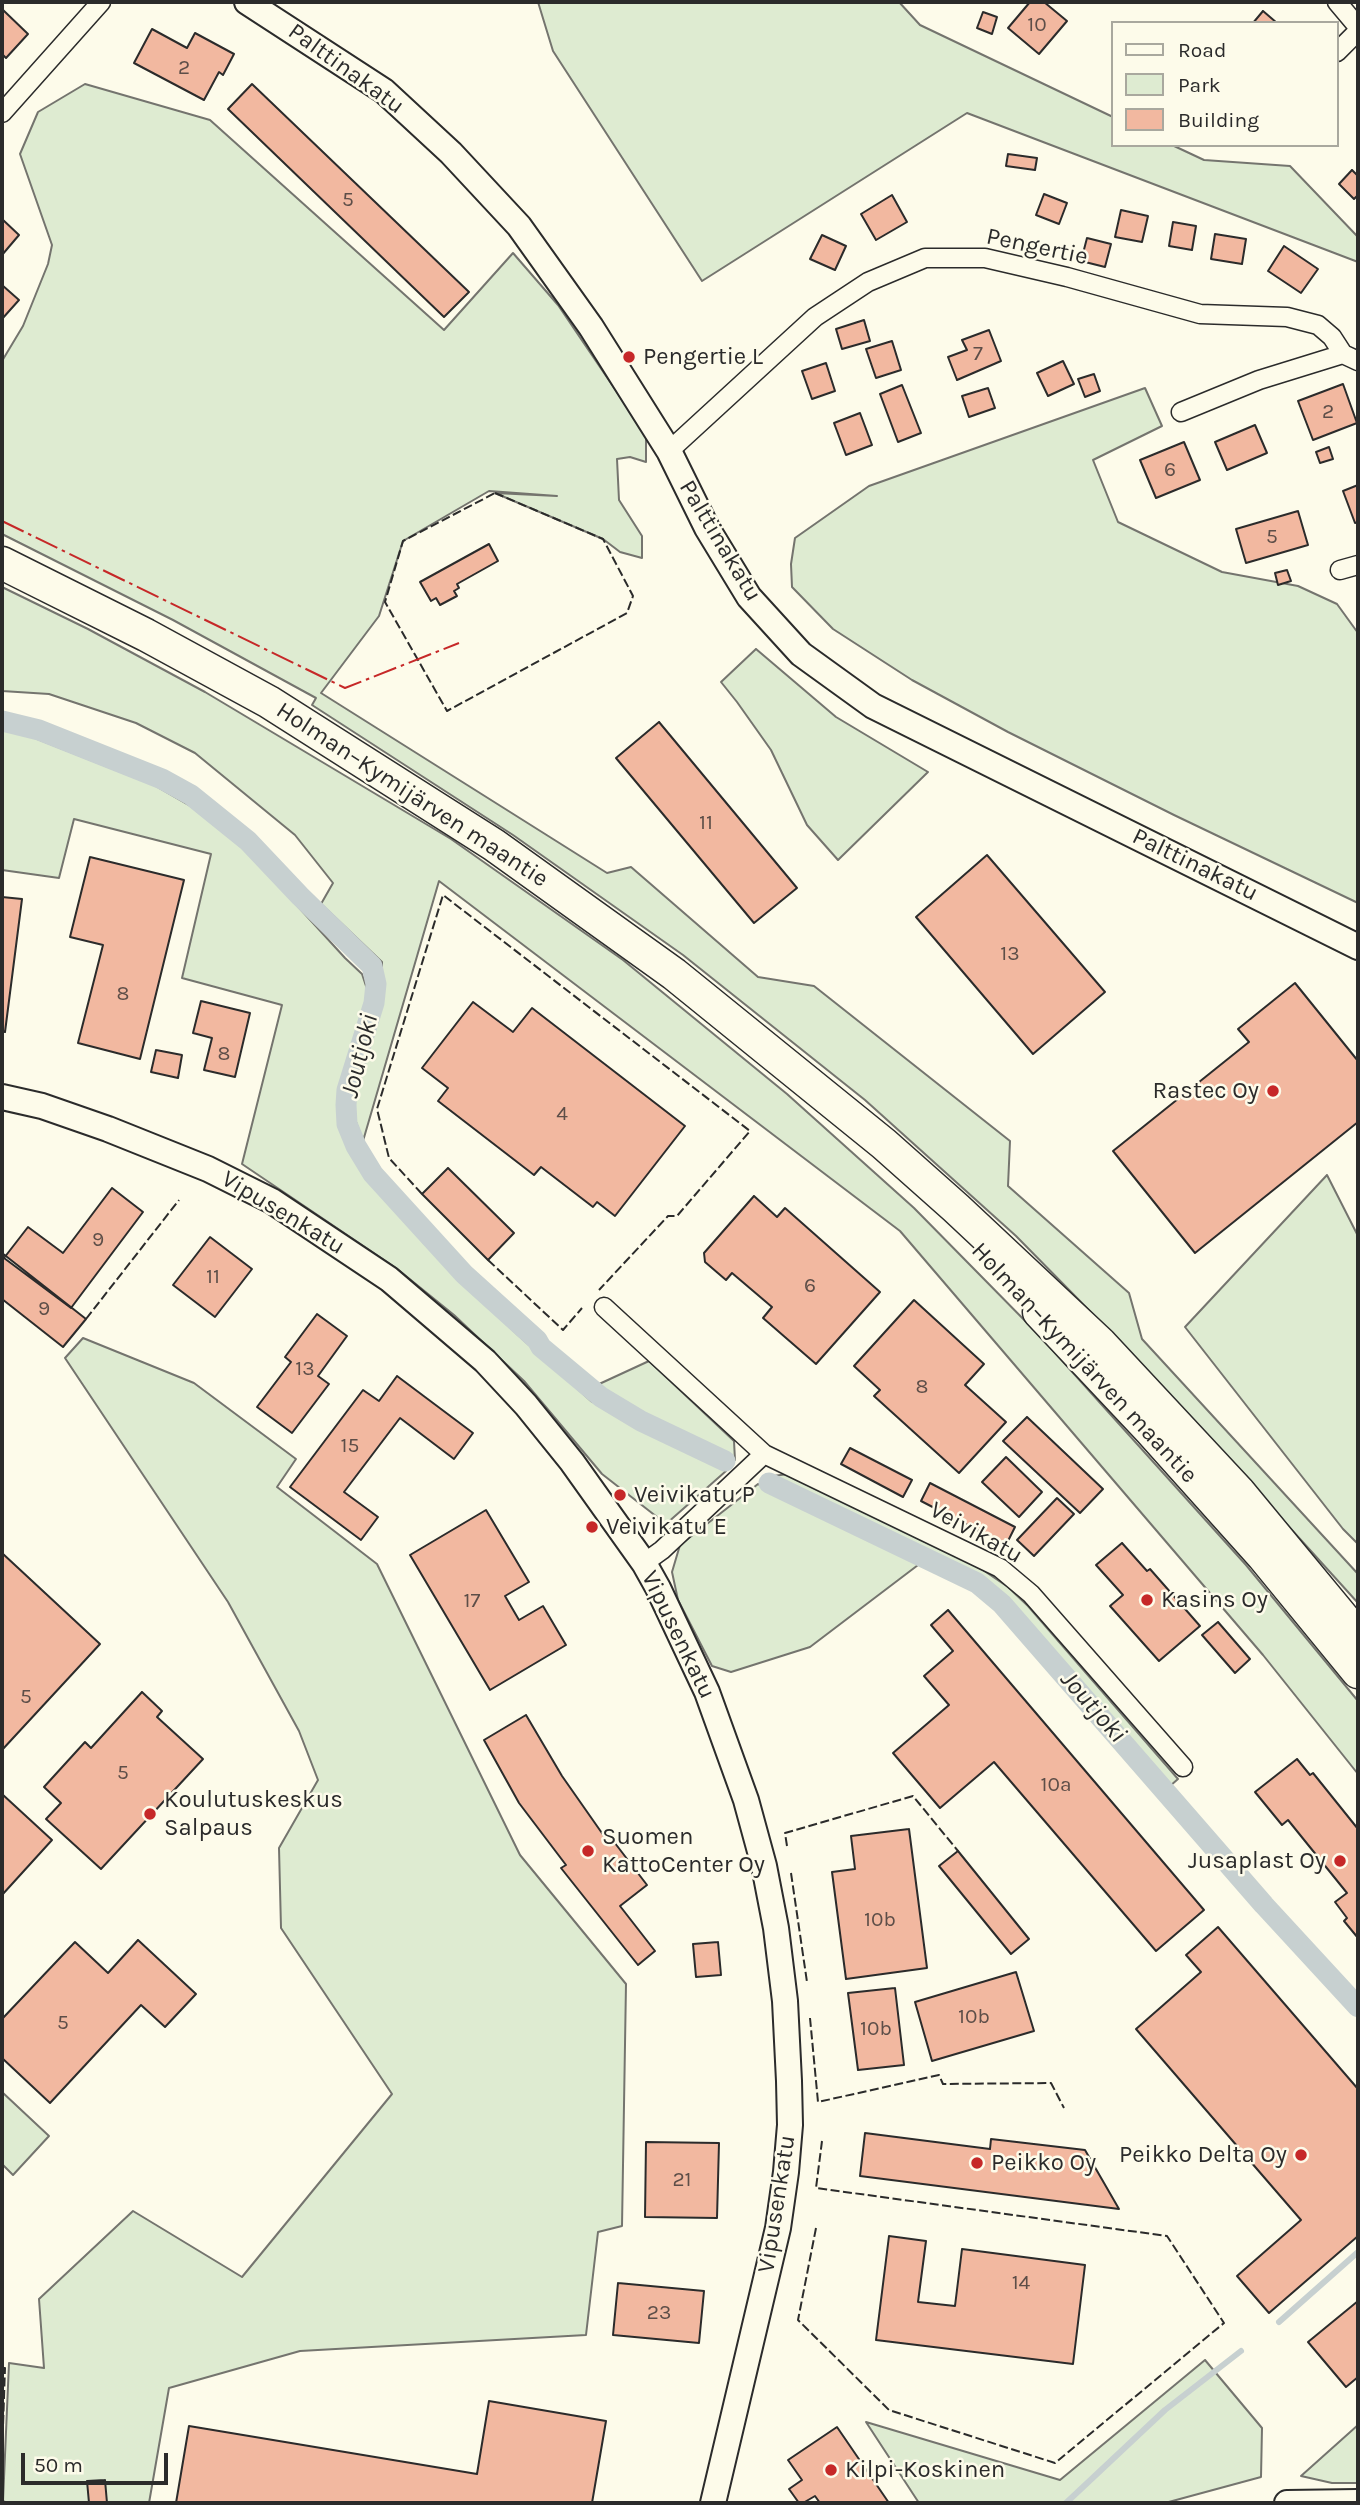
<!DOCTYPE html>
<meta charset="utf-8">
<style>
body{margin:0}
#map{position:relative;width:1360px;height:2505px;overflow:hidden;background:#fdfbea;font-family:Karla,sans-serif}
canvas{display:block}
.frame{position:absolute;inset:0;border:4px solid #2b2b2b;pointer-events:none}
.legend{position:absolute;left:1111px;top:21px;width:228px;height:126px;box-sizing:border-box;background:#fdfbea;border:2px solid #a9a89e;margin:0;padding:9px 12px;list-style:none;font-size:21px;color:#2b2b2b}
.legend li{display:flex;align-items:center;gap:14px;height:35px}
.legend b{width:35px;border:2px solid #a9a89e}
.scale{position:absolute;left:21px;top:2453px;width:147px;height:32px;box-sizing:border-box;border:4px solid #2b2b2b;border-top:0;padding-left:9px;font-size:21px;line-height:24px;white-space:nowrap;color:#2b2b2b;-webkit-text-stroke:5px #fdfbea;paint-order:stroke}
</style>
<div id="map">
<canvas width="1360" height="2505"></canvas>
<div class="frame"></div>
<ul class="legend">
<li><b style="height:9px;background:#fdfbea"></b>Road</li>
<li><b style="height:19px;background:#deebd1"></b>Park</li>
<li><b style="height:19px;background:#f2b8a0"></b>Building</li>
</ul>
<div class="scale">50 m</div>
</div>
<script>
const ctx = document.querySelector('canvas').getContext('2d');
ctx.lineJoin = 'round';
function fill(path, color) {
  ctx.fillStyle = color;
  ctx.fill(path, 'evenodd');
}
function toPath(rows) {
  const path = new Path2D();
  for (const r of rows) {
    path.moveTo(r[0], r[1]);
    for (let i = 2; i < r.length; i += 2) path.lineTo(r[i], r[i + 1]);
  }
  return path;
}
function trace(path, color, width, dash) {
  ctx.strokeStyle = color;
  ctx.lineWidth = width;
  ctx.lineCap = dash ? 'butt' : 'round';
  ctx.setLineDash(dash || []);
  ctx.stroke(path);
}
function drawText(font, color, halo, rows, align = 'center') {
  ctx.font = font + ' Karla,sans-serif';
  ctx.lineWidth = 5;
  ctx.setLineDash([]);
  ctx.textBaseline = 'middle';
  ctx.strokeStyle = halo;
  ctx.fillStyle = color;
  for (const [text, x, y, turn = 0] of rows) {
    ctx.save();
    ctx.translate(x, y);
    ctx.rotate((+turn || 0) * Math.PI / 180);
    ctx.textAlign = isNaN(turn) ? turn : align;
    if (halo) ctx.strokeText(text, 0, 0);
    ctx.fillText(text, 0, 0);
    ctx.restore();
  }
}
const green = toPath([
 [538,2,899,2,920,25,1113,117,1113,145,1172,145,1204,160,1290,166,1358,237,1358,262,967,113,702,281,553,51,538,2],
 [85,84,210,120,444,330,513,253,558,305,646,435,646,462,630,457,617,459,619,500,642,536,642,558,620,552,603,539,495,493,557,496,489,491,403,541,379,616,321,693,607,873,631,867,758,977,814,986,1010,1141,1008,1186,1129,1293,1142,1339,1358,1574,1358,1603,1137,1359,1016,1236,865,1100,683,955,513,835,312,705,316,698,173,620,2,534,2,361,23,326,48,264,52,245,20,154,38,112,85,84],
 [1145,388,1162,426,1093,460,1118,522,1222,572,1298,586,1337,604,1358,633,1358,903,1174,815,1008,732,912,680,833,629,792,587,791,564,795,538,869,486,1145,388],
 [2,587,88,629,205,692,451,839,623,960,787,1094,914,1208,1039,1335,1246,1565,1358,1701,1358,1774,1263,1655,900,1231,439,881,363,1141,356,1122,353,1092,382,1000,382,962,321,904,333,883,295,835,195,753,136,723,49,694,2,691,2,587],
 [756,649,836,717,928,772,838,860,807,825,771,750,737,702,721,682,756,649],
 [2,728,30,736,154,785,192,807,250,854,345,958,362,974,368,992,364,1013,339,1090,339,1124,360,1169,424,1243,518,1335,591,1401,726,1471,666,1524,602,1474,524,1381,454,1315,396,1268,242,1164,282,1005,182,978,211,854,74,819,59,878,2,870,2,728],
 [1327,1175,1358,1236,1358,1544,1343,1529,1185,1327,1327,1175],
 [83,1338,194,1383,296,1459,277,1487,377,1564,520,1855,626,1984,622,2226,598,2232,586,2335,300,2351,169,2388,149,2503,7,2503,3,2501,9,2363,44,2368,39,2299,133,2211,242,2277,392,2094,281,1928,279,1848,318,1780,299,1731,228,1602,65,1358,83,1338],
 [649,1361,734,1441,735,1460,643,1417,615,1401,597,1385,649,1361],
 [788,1474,980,1568,1008,1587,1028,1606,1178,1779,1170,1786,1007,1603,978,1579,766,1477,788,1474],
 [758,1484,922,1562,810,1647,731,1672,712,1666,678,1600,672,1572,680,1545,758,1484],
 [2,2092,49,2136,13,2175,2,2164,2,2092],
 [1205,2360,1262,2428,1261,2477,1165,2503,919,2503,866,2422,1060,2480,1205,2360],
 [1358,2425,1358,2483,1332,2483,1301,2476,1358,2425]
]);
const stream = toPath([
 [1279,2322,1358,2252],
 [1066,2503,1165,2410,1241,2351]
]);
const canal = toPath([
 [2,721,39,730,162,779,191,795,248,841,300,896,372,966,376,984,374,1003,347,1090,346,1105,347,1124,356,1146,373,1174,464,1274,537,1340,541,1347,601,1397,641,1421,725,1461],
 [769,1483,977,1583,1002,1604,1264,1905,1358,2007]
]);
const building = toPath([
 [1030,2,1044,2,1067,21,1039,54,1008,28,1030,2],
 [2,9,28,34,6,58,2,54,2,9],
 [1263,11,1277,23,1253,23,1263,11],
 [983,12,997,17,992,34,977,28,983,12],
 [152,29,187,48,195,33,234,54,223,75,219,72,204,100,134,63,152,29],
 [252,84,469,292,444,317,228,109,252,84],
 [1008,154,1037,158,1035,170,1006,166,1008,154],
 [1352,170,1358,176,1358,195,1354,199,1339,184,1352,170],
 [1044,194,1067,203,1059,224,1036,215,1044,194],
 [892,195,907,222,876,240,861,214,892,195],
 [1121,210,1148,216,1142,242,1115,237,1121,210],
 [2,219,19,235,2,255,2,219],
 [1173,222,1196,226,1192,250,1169,246,1173,222],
 [1215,234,1246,239,1242,264,1211,259,1215,234],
 [822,235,846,246,835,270,810,259,822,235],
 [1087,238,1111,244,1105,267,1081,261,1087,238],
 [1284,246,1318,269,1301,293,1268,271,1284,246],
 [2,285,19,300,2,319,2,285],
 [864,320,870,341,842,349,836,329,864,320],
 [989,330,1001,361,957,380,948,357,967,350,962,340,989,330],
 [892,341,901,370,876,378,866,349,892,341],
 [1063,361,1074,384,1048,396,1037,373,1063,361],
 [826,363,835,391,812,399,802,371,826,363],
 [1094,374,1100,391,1085,397,1078,379,1094,374],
 [1343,384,1357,423,1313,440,1298,401,1343,384],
 [902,385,921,433,898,442,880,394,902,385],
 [988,388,995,408,969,417,962,396,988,388],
 [860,413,872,445,846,455,834,423,860,413],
 [1255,425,1267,453,1227,470,1215,442,1255,425],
 [1184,442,1200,480,1156,498,1140,460,1184,442],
 [1329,447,1333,459,1320,463,1316,452,1329,447],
 [1358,485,1358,522,1355,523,1343,491,1358,485],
 [1298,511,1308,545,1246,563,1236,529,1298,511],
 [489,544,498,561,457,584,459,588,454,591,457,596,440,605,436,598,431,601,420,582,489,544],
 [1287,570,1291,581,1278,585,1275,573,1287,570],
 [659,722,797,888,754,923,616,758,659,722],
 [987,855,1105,992,1033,1054,916,917,987,855],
 [90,857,184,880,140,1059,78,1043,103,945,70,937,90,857],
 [2,897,22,899,5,1032,2,1031,2,897],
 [1295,983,1358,1061,1358,1122,1195,1253,1113,1151,1249,1042,1238,1029,1295,983],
 [201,1001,250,1013,235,1077,204,1070,212,1038,193,1033,201,1001],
 [473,1002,513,1032,532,1008,685,1126,615,1216,597,1202,593,1207,541,1167,534,1175,438,1101,448,1088,422,1068,473,1002],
 [156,1050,182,1055,178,1078,151,1072,156,1050],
 [448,1168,514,1233,488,1260,422,1194,448,1168],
 [112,1188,143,1212,71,1308,4,1258,28,1227,63,1253,112,1188],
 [754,1196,777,1217,785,1208,880,1292,816,1364,763,1318,772,1307,732,1273,726,1280,705,1262,704,1253,754,1196],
 [210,1237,252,1269,215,1317,173,1285,210,1237],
 [2,1253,86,1319,63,1347,2,1299,2,1253],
 [914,1300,984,1364,965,1385,1006,1422,959,1473,874,1396,880,1390,854,1366,914,1300],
 [317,1314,347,1336,318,1376,329,1384,292,1433,257,1407,291,1362,285,1357,317,1314],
 [397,1376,473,1433,454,1459,400,1418,344,1492,378,1517,361,1540,290,1487,363,1390,379,1401,397,1376],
 [1027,1417,1103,1489,1080,1513,1003,1441,1027,1417],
 [850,1448,912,1480,903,1497,841,1464,850,1448],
 [1006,1457,1042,1492,1019,1517,982,1482,1006,1457],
 [930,1483,1015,1527,1006,1545,921,1501,930,1483],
 [1057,1498,1074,1514,1034,1556,1017,1540,1057,1498],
 [486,1510,529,1582,505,1596,519,1620,543,1606,566,1645,490,1690,410,1555,486,1510],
 [1122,1543,1147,1571,1150,1569,1200,1626,1159,1661,1110,1606,1123,1595,1096,1565,1122,1543],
 [2,1553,100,1644,2,1750,2,1553],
 [948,1610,1204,1910,1156,1951,994,1762,940,1808,893,1753,949,1705,924,1676,953,1651,931,1625,948,1610],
 [1218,1622,1250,1659,1235,1673,1202,1635,1218,1622],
 [142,1692,162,1711,157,1717,203,1759,101,1869,46,1819,61,1803,44,1787,85,1742,91,1748,142,1692],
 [526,1715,562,1776,604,1836,608,1834,647,1885,620,1906,655,1951,638,1965,561,1868,566,1865,519,1803,484,1740,526,1715],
 [1297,1759,1310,1775,1313,1773,1358,1829,1358,1938,1344,1921,1347,1918,1335,1902,1347,1893,1288,1820,1282,1825,1255,1792,1297,1759],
 [2,1794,52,1840,2,1895,2,1794],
 [909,1829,927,1968,846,1979,832,1872,855,1869,851,1836,909,1829],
 [958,1851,1029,1939,1011,1954,939,1866,958,1851],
 [1218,1927,1358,2089,1358,2236,1269,2313,1237,2276,1301,2220,1136,2029,1201,1972,1186,1955,1218,1927],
 [138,1940,196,1994,165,2027,141,2005,50,2103,2,2058,2,2019,75,1942,108,1973,138,1940],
 [718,1942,721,1975,696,1977,693,1944,718,1942],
 [1016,1972,1034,2031,932,2061,915,2002,1016,1972],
 [895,1988,904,2065,858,2070,848,1993,895,1988],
 [865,2133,990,2149,991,2139,1085,2150,1119,2209,860,2176,865,2133],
 [646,2142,719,2143,717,2218,645,2217,646,2142],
 [889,2236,926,2241,918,2302,955,2306,962,2249,1085,2265,1073,2364,876,2340,889,2236],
 [618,2283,704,2291,699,2343,613,2335,618,2283],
 [1358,2301,1358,2377,1346,2387,1308,2342,1358,2301],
 [489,2401,606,2421,592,2503,176,2503,189,2426,477,2474,489,2401],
 [837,2427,889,2503,820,2503,815,2496,803,2503,799,2503,789,2489,802,2480,788,2460,837,2427],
 [105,2480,107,2503,89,2503,87,2481,105,2480]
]);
const street = toPath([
 [1337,2,1358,27],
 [1337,52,1358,31],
 [2,113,101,2],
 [1181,412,1259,380,1343,354],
 [669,451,815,317,868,282,925,258,985,258,1067,277,1200,314,1287,317,1318,325,1332,337,1343,354,1358,361],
 [1340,570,1358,565],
 [604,1307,764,1454,662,1550,644,1563],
 [764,1454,1000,1568,1031,1594,1183,1767]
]);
const secondary = toPath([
 [247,2,384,91,451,153,519,226,591,327,669,451,707,528,749,597,801,654,873,706,1358,947],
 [2,1097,42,1106,108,1129,208,1169,272,1201,389,1279,485,1361,526,1405,572,1462,644,1563,658,1588,707,1692,746,1800,764,1866,776,1928,785,2001,789,2081,790,2125,786,2172,778,2228,713,2503],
 [1287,2503,1358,2502]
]);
const highway = toPath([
 [2,563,146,635,269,702,494,845,674,974,884,1144,956,1208,1100,1343,1239,1492,1358,1636],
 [1039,1312,1151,1431,1263,1556,1358,1672]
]);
const fence = toPath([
 [495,493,603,539,633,596,627,613,447,711,385,602,403,541,495,493],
 [422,1194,389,1158,377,1109,443,895,750,1131,677,1216,668,1216,599,1290],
 [488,1260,563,1330,582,1308],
 [86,1319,179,1200],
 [787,1846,785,1833,913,1796,958,1851],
 [791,1873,807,1982],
 [810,2018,818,2102,939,2075,943,2084,1051,2083,1064,2108],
 [816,2228,798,2320,889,2410,1055,2463,1224,2323,1167,2236,816,2188,822,2141],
 [2,2368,5,2368,2,2456]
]);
const power = toPath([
 [2,521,345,688,459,643]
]);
const markers = [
 [629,357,7,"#c62828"],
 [1273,1091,7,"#c62828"],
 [620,1495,7,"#c62828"],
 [592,1527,7,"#c62828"],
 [1147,1600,7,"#c62828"],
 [150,1814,7,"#c62828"],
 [588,1851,7,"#c62828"],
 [1340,1861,7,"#c62828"],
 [1301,2155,7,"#c62828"],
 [977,2163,7,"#c62828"],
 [831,2470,7,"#c62828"]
];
const numberNames = [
 ["10",1037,25],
 ["2",184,68],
 ["5",348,200],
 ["7",978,354],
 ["2",1328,412],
 ["6",1170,470],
 ["5",1272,537],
 ["11",706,823],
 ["13",1010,954],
 ["8",123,994],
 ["8",224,1054],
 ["4",562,1114],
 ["9",98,1240],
 ["11",213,1277],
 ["6",810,1286],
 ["9",44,1309],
 ["13",305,1369],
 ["8",922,1387],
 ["15",350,1446],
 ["17",472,1601],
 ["5",26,1697],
 ["5",123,1773],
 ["10a",1056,1785],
 ["10b",880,1920],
 ["10b",974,2017],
 ["5",63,2023],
 ["10b",876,2029],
 ["21",682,2180],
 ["14",1021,2283],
 ["23",659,2313]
];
const streetNames = [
 ["Palttinakatu",346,69,36],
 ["Pengertie",1037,247,12],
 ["Palttinakatu",720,541,59],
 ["Holman–Kymijärven maantie",412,795,33],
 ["Palttinakatu",1195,865,26],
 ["Vipusenkatu",283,1213,31],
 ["Holman–Kymijärven maantie",1084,1363,47],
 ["Veivikatu",976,1533,29],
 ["Vipusenkatu",678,1635,64],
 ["Vipusenkatu",777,2204,-81]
];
const poiNames = [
 ["Pengertie L",643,357],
 ["Rastec Oy",1259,1091,"right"],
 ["Veivikatu P",634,1495],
 ["Veivikatu E",606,1527],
 ["Kasins Oy",1161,1600],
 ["Koulutuskeskus",164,1800],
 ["Salpaus",164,1828],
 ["Suomen",602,1837],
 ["KattoCenter Oy",602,1865],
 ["Jusaplast Oy",1326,1861,"right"],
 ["Peikko Delta Oy",1287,2155,"right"],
 ["Peikko Oy",991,2163],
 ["Kilpi-Koskinen",845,2470]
];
const waterNames = [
 ["Joutjoki",360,1056,-76],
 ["Joutjoki",1093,1707,49]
];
fill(green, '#deebd1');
trace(green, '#74746e', 2);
trace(stream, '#c7d0d0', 6);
trace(canal, '#c7d0d0', 21);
fill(building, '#f2b8a0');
trace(building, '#2b2b2b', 2);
trace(street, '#2b2b2b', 21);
trace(secondary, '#2b2b2b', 28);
trace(highway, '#2b2b2b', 35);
trace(street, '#fdfbea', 18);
trace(secondary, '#fdfbea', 24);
trace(highway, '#fdfbea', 32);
trace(fence, '#2b2b2b', 2, [9, 3.5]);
trace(power, '#c62828', 2, [24, 5, 3.5, 5]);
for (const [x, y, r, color] of markers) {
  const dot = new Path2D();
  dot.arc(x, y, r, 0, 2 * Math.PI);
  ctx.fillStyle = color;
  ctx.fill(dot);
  trace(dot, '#fdfbea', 2.5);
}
drawText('21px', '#5d4e48', null, numberNames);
drawText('24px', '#2b2b2b', '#fdfbea', streetNames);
drawText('24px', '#2b2b2b', '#fdfbea', poiNames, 'left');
drawText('italic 26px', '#2b2b2b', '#fdfbea', waterNames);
</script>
